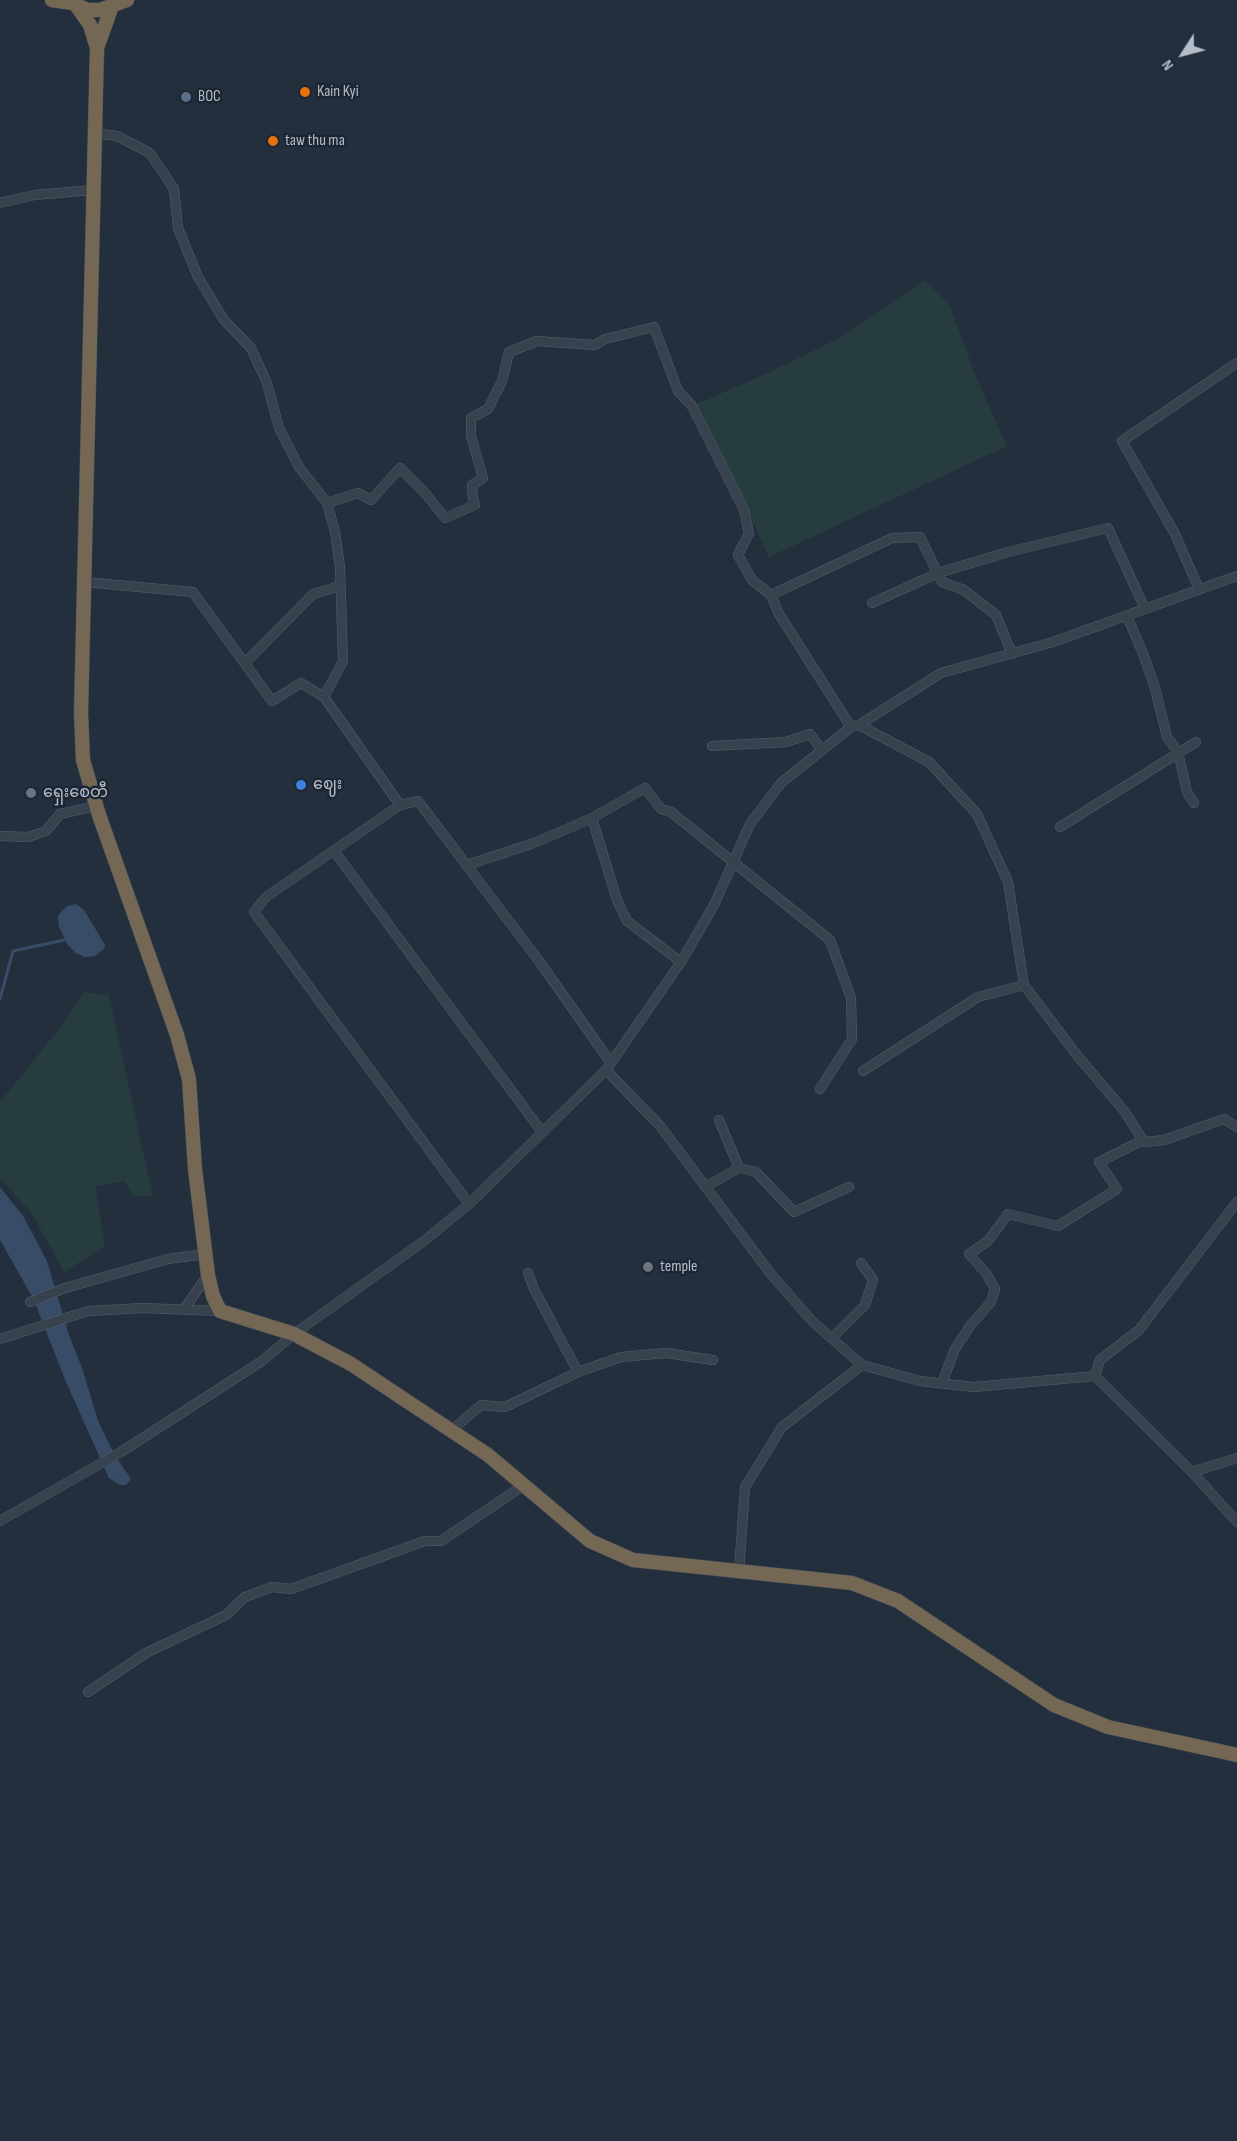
<!DOCTYPE html>
<meta charset="utf-8">
<style>
body{margin:0}
#map{position:relative;width:1237px;height:2141px;overflow:hidden;background:#242f3e;font-family:"Sofia Sans Condensed",sans-serif}
canvas{display:block}
.north{position:absolute;left:1153px;top:24px;width:60px;height:60px;-webkit-text-stroke:4px #1d2633;paint-order:stroke;rotate:234deg;font-size:16px;font-weight:700;line-height:24px;text-align:center;color:#b4bcc9}
.north::after{content:'';display:block;margin:auto;width:21px;height:27px;background:#b4bcc9;clip-path:polygon(50% 0,100% 100%,50% 72%,0 100%)}
</style>
<div id="map">
<canvas width="1237" height="2141"></canvas>
<div class="north">N</div>
</div>
<script>
const ctx = document.querySelector('canvas').getContext('2d');
ctx.lineJoin = 'round';
function fill(path, color) {
  ctx.fillStyle = color;
  ctx.fill(path, 'evenodd');
}
function toPath(rows) {
  const path = new Path2D();
  for (const r of rows) {
    path.moveTo(r[0], r[1]);
    for (let i = 2; i < r.length; i += 2) path.lineTo(r[i], r[i + 1]);
  }
  return path;
}
function trace(path, color, width, dash) {
  ctx.strokeStyle = color;
  ctx.lineWidth = width;
  ctx.lineCap = dash ? 'butt' : 'round';
  ctx.setLineDash(dash || []);
  ctx.stroke(path);
}
function drawText(font, color, halo, rows, align = 'center') {
  ctx.font = font + ' "Sofia Sans Condensed","Noto Sans Myanmar",sans-serif';
  ctx.lineWidth = 5;
  ctx.setLineDash([]);
  ctx.textBaseline = 'middle';
  ctx.strokeStyle = halo;
  ctx.fillStyle = color;
  for (const [text, x, y, turn = 0] of rows) {
    ctx.save();
    ctx.translate(x, y);
    ctx.rotate((+turn || 0) * Math.PI / 180);
    ctx.textAlign = isNaN(turn) ? turn : align;
    if (halo) ctx.strokeText(text, 0, 0);
    ctx.fillText(text, 0, 0);
    ctx.restore();
  }
}
const green = toPath([
 [925,280,950,306,976,377,1007,446,769,557,697,404,770,372,841,337],
 [84,992,109,995,153,1197,132,1195,125,1181,95,1186,105,1246,64,1272,31,1212,0,1179,0,1102,63,1024]
]);
const water = toPath([
 [76,904,84,910,105,945,104,949,95,956,85,957,76,953,68,945,59,927,58,917,60,913,67,906],
 [0,1187,23,1216,47,1261,69,1335,82,1368,98,1421,114,1454,131,1479,126,1485,120,1485,109,1478,66,1382,33,1298,0,1240]
]);
const stream = toPath([
 [0,999,13,951,64,940]
]);
const minor = toPath([
 [94,133,117,136,150,153,174,189,178,228,198,277,224,320,251,348,267,383,279,428,299,467,327,503,335,532,340,567,343,661,324,697],
 [0,203,35,195,93,190],
 [327,503,358,493,371,500,400,468,425,493,445,518,475,505,473,499,472,485,483,478,471,436,471,418,488,409,502,381,509,352,537,341,595,345,605,339,654,327,678,391,692,406,744,510,749,533,738,555,752,580,771,595,779,614,851,727],
 [84,582,193,592,272,701,301,683,324,697,400,805,418,801,539,961,611,1063],
 [1199,589,1175,534,1122,441,1237,363],
 [771,595,892,538,920,537,942,582,964,590,996,615,1012,654],
 [872,603,938,573,1008,552,1108,528,1145,609],
 [1127,616,1144,656,1155,688,1167,737,1178,752,1187,792,1194,803],
 [245,663,313,594,340,586],
 [859,725,929,762,977,814,1008,882,1024,985,1076,1054,1125,1112,1144,1142,1164,1140,1224,1119,1237,1127],
 [712,746,786,742,810,734,822,750],
 [400,805,266,897,254,912,469,1204],
 [592,818,617,900,627,921,681,962],
 [1060,827,1196,742],
 [0,836,28,837,46,831,60,814,96,806],
 [334,851,542,1132],
 [467,865,534,843,592,818,645,788,661,809,671,812,830,940,851,998,852,1039,820,1089],
 [606,1070,661,1127,770,1273,812,1321,862,1365,920,1381,974,1387,1095,1376,1192,1472,1237,1522],
 [863,1071,978,997,1024,985],
 [719,1120,739,1168],
 [705,1187,739,1168,756,1172,794,1212,849,1187],
 [528,1273,534,1289,578,1372],
 [30,1302,65,1288,168,1259,206,1254],
 [184,1309,208,1275],
 [832,1338,865,1305,873,1280,861,1263],
 [0,1339,88,1311,143,1308,220,1311],
 [1095,1376,1100,1360,1139,1330,1237,1202],
 [942,1383,955,1349,970,1326,991,1302,995,1289,986,1273,969,1254,988,1241,1008,1214,1058,1226,1117,1189,1099,1162,1143,1140],
 [451,1431,481,1405,505,1407,578,1372,621,1357,666,1353,713,1360],
 [1192,1472,1237,1458],
 [0,1521,121,1452,262,1361,294,1334,424,1241,469,1204,606,1070,681,962,714,905,750,824,781,783,851,727,859,725,941,673,1053,642,1237,576],
 [739,1571,745,1487,782,1427,862,1365],
 [88,1692,146,1653,226,1615,245,1597,272,1587,291,1589,425,1541,441,1541,524,1485]
]);
const highway = toPath([
 [52,0,72,3],
 [72,3,88,10,100,10,127,0],
 [76,5,90,25,97,48,81,713,83,760,99,815,177,1035,189,1079,195,1169,208,1275,213,1296,220,1311,294,1334,351,1364,488,1455,590,1541,633,1560,852,1583,898,1601,1054,1705,1108,1727,1237,1755],
 [97,48,112,6]
]);
const markers = [
 [305,92,6,"#e8710a"],
 [186,97,6,"#5c6f8a"],
 [273,141,6,"#e8710a"],
 [301,785,6,"#3f7fe0"],
 [31,793,6,"#6b7280"],
 [648,1267,6,"#6b7280"]
];
const poiNames = [
 ["Kain Kyi",317,92],
 ["BOC",198,97],
 ["taw thu ma",285,141],
 ["ဈေး",313,785],
 ["ရှေးစေတီ",43,793],
 ["temple",660,1267]
];
fill(green, '#263c3f');
fill(water, '#394c67');
trace(stream, '#394c67', 3);
trace(minor, '#565f6c', 10);
trace(highway, '#434c59', 15);
trace(minor, '#38414e', 9);
trace(highway, '#746855', 14);
for (const [x, y, r, color] of markers) {
  const dot = new Path2D();
  dot.arc(x, y, r, 0, 2 * Math.PI);
  ctx.fillStyle = color;
  ctx.fill(dot);
  trace(dot, '#1d2633', 2);
}
drawText('16px', '#b4bcc9', '#1d2633', poiNames, 'left');
</script>
